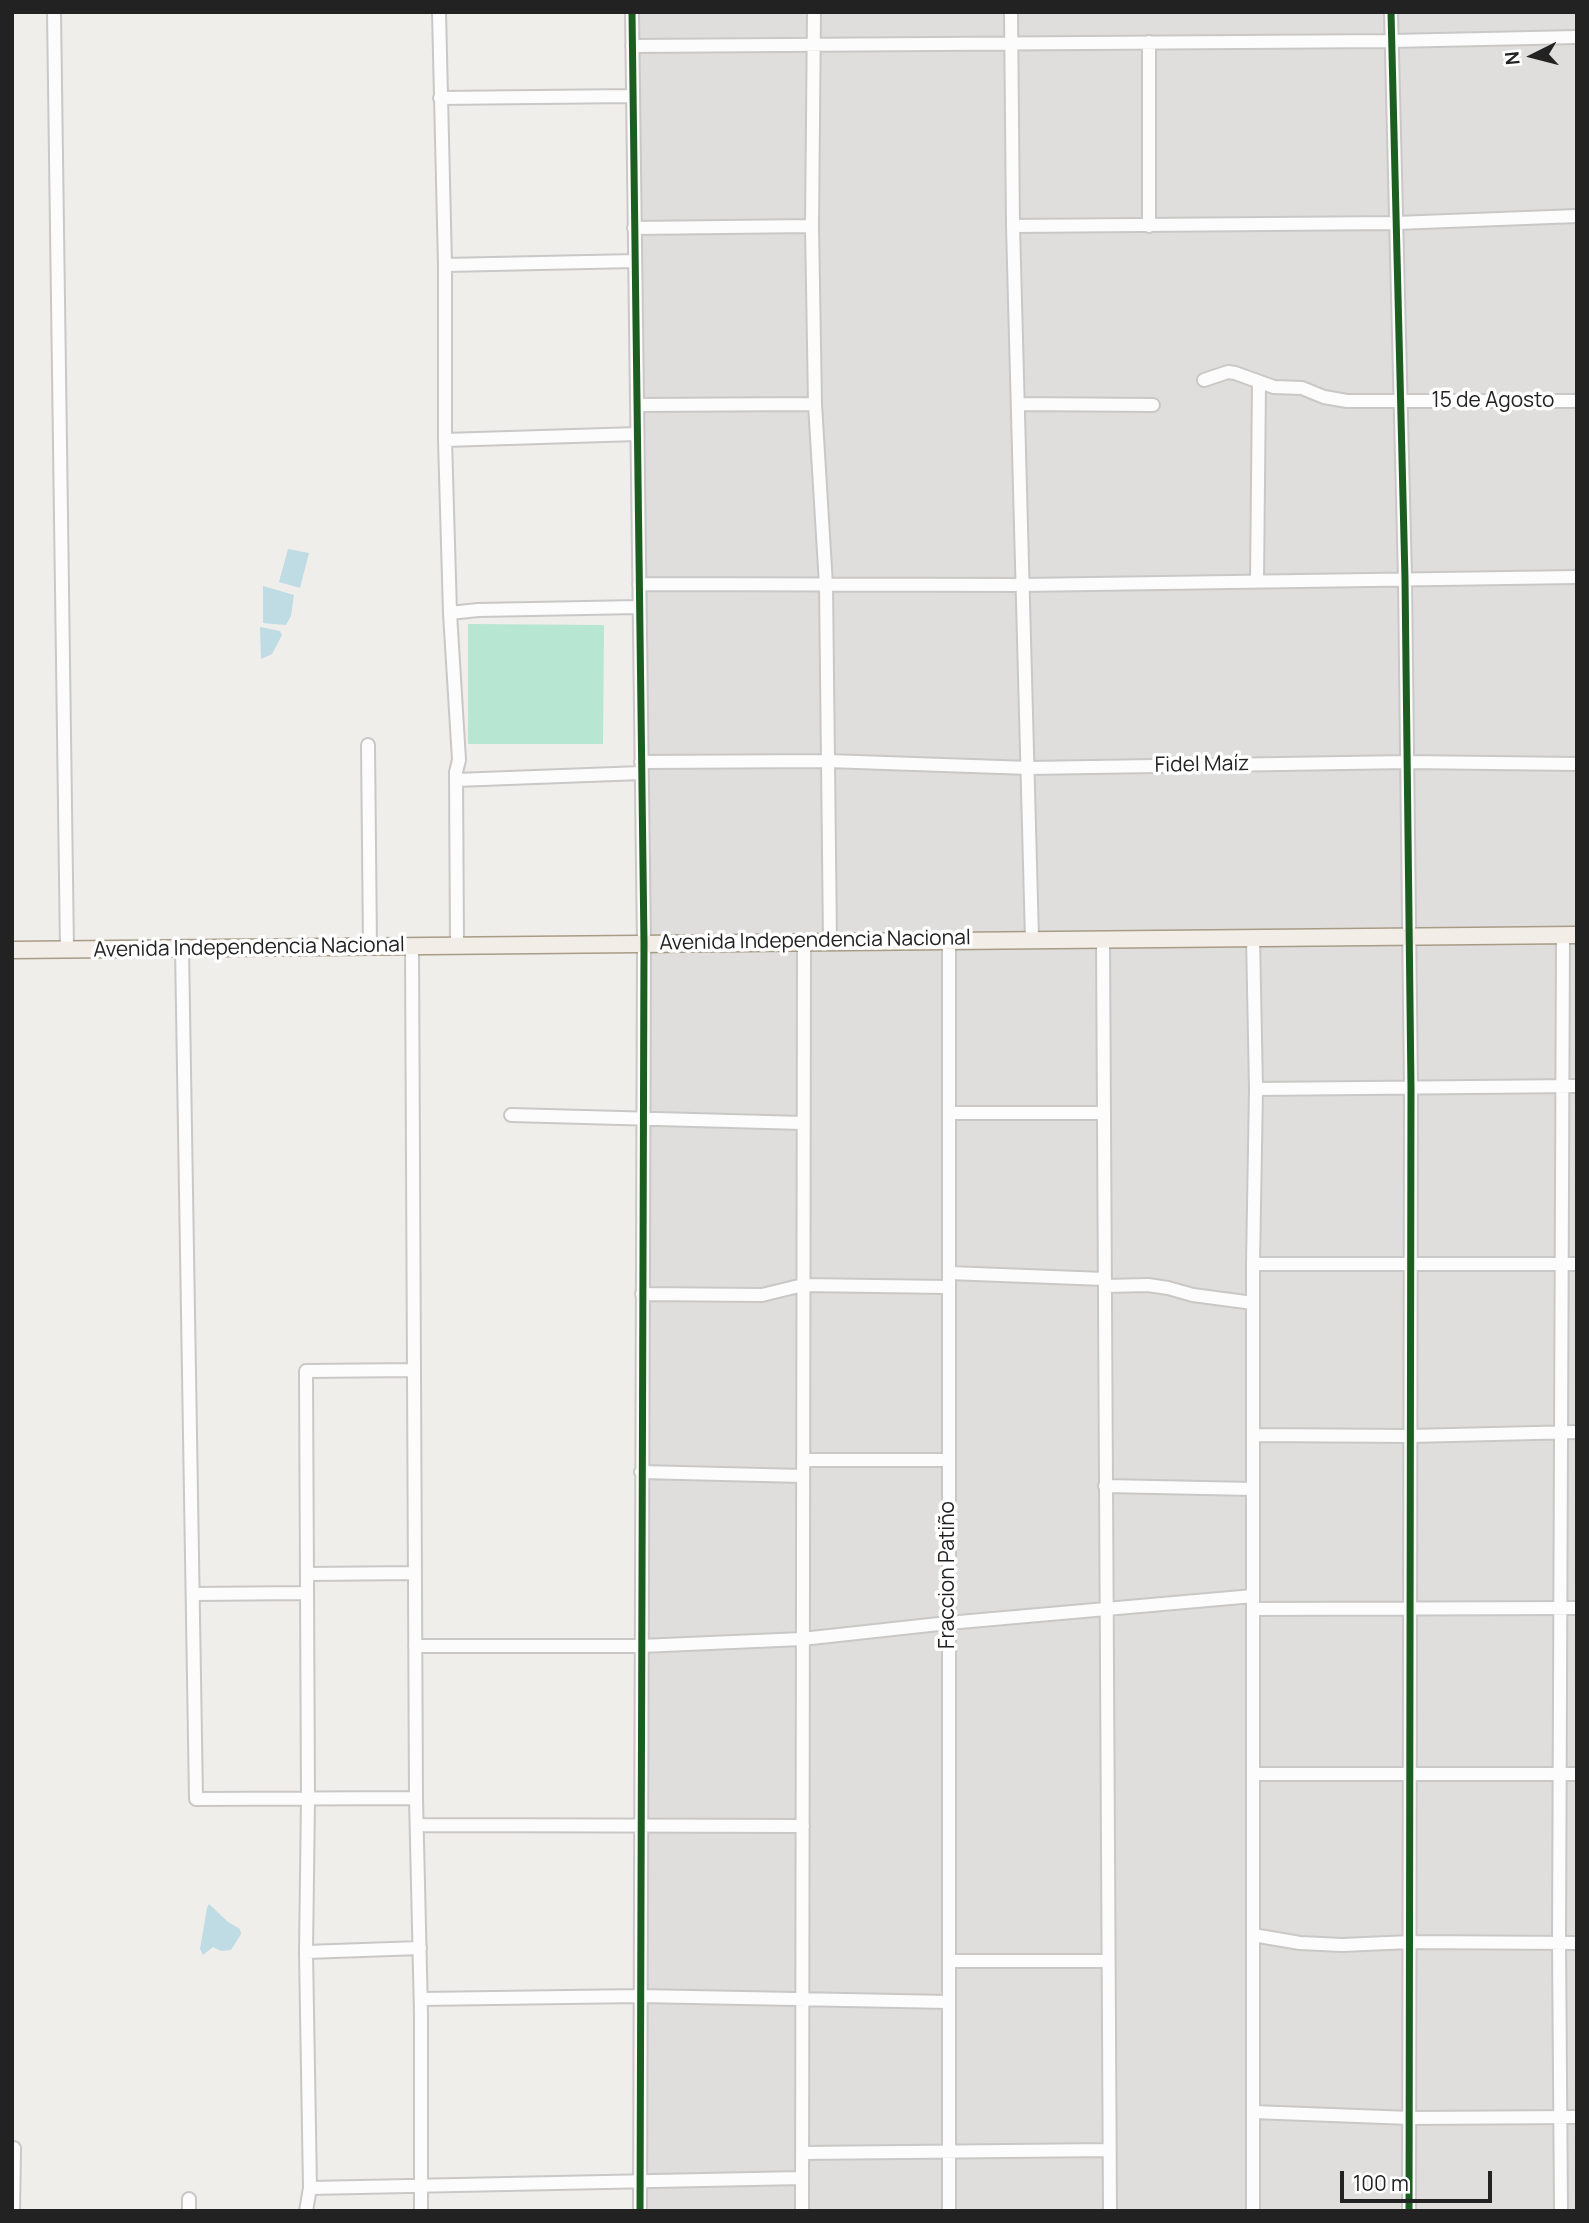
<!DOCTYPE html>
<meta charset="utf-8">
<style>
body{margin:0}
#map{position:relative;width:1589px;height:2223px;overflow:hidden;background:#f0eeeb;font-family:Manrope,sans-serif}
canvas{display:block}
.frame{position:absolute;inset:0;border:14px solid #222;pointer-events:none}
.north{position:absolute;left:1498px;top:21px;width:70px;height:70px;-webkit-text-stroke:5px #fff;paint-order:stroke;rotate:264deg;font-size:19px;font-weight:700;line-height:28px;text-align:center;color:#222}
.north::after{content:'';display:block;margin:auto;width:24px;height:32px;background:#222;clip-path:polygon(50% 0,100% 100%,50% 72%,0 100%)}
.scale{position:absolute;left:1340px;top:2171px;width:152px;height:32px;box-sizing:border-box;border:4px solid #222;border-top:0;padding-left:9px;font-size:21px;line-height:24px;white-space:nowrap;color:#222;-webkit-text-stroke:5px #fff;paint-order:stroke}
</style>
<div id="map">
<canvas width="1589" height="2223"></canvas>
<div class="frame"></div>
<div class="north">N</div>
<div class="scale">100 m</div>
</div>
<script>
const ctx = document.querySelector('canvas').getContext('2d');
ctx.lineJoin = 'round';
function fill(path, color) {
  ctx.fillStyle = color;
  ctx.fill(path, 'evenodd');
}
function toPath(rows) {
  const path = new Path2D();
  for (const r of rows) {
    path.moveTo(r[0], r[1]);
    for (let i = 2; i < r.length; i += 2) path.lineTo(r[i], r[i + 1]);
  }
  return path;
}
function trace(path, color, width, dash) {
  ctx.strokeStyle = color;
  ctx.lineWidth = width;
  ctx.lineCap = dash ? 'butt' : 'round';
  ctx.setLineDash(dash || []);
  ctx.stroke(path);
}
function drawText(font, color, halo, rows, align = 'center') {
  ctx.font = font + ' Manrope,sans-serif';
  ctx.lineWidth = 7;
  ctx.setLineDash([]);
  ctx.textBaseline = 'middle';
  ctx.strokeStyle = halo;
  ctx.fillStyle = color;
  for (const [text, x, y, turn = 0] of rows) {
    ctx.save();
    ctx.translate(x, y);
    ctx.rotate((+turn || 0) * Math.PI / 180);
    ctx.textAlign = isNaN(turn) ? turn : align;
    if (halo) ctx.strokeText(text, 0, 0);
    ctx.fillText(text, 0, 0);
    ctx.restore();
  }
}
const residential = toPath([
 [631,12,1577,12,1577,2211,641,2211,644,943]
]);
const pitch = toPath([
 [468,624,604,625,603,744,468,744]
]);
const water = toPath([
 [288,549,309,553,300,588,279,582],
 [263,586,294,595,291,616,286,625,263,623],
 [260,627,280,631,282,635,272,654,261,659],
 [209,1904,228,1922,240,1929,241,1934,231,1950,221,1951,213,1947,203,1955,200,1949,207,1908]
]);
const minor = toPath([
 [54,12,67,950],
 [439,12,445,265,445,440,450,613,459,760,456,772,457,945],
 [632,12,644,943,640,2211],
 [814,12,812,226,815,404,826,585,830,941],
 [1011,12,1013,226,1032,939],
 [1391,12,1405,579,1411,1088,1409,2211],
 [1149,42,1149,226],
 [632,46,1391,41,1577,37],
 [440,98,633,96],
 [1013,226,1396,223,1577,216],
 [634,228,812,226],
 [445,265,635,261],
 [1204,380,1228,372,1235,373,1274,387,1302,388,1324,397,1347,401,1577,401],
 [1019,404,1153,405],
 [637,405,815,404],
 [445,440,637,434],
 [1257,581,1259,383],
 [639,584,1023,585,1577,577],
 [450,613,478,610,639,607],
 [368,745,370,946],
 [641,762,828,761,1029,768,1407,762,1577,764],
 [456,780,641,773],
 [1253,937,1256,1089,1253,1264,1253,2211],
 [1103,938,1110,2211],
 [412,946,416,1798,421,2014,421,2211],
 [182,948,196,1799,416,1798],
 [1256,1089,1577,1086],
 [949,1113,1103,1113],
 [511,1115,803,1123],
 [1253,1264,1577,1264],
 [949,1273,1104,1279],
 [1105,1286,1148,1285,1168,1288,1193,1295,1253,1303],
 [642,1294,762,1295,803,1285,948,1287],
 [1253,1435,1410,1436,1577,1432],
 [803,1460,948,1460],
 [641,1472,803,1476],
 [1105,1486,1253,1489],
 [307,1574,415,1573],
 [193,1594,307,1593],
 [1253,1609,1577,1608],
 [415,1646,641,1646,802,1639,948,1623,1253,1596],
 [1253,1774,1577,1774],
 [417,1825,803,1826],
 [1253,1935,1300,1943,1342,1945,1411,1942,1577,1943],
 [306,1952,420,1948],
 [949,1961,1108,1961],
 [421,1999,640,1996,949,2002],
 [1253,2112,1410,2118,1577,2117],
 [802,2153,1109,2150],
 [310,2188,802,2178],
 [189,2199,189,2211],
 [13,2211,14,2148],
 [306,2211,310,2188,306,1952,308,1799,306,1371,414,1370],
 [802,2211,804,941],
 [949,2211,949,940],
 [1561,2211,1559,1943,1563,935]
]);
const major = toPath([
 [12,950,1577,935]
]);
const cycleway = toPath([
 [632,12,644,943,640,2211],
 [1391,12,1405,579,1411,1088,1409,2211]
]);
const streetNames = [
 ["15 de Agosto",1493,401],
 ["Fidel Maíz",1202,765,-1],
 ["Avenida Independencia Nacional",815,941,-1],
 ["Avenida Independencia Nacional",249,948,-1],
 ["Fraccion Patiño",948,1575,-90]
];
fill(residential, '#dfdedc');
fill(pitch, '#b7e6d2');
fill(water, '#bfdbe3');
trace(minor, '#c9c8c7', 16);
trace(major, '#a79c86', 19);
trace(minor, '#fdfcfc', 12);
trace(major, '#f3ede7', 16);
trace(cycleway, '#1b5e20', 7);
drawText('21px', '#222', '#fff', streetNames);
</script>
